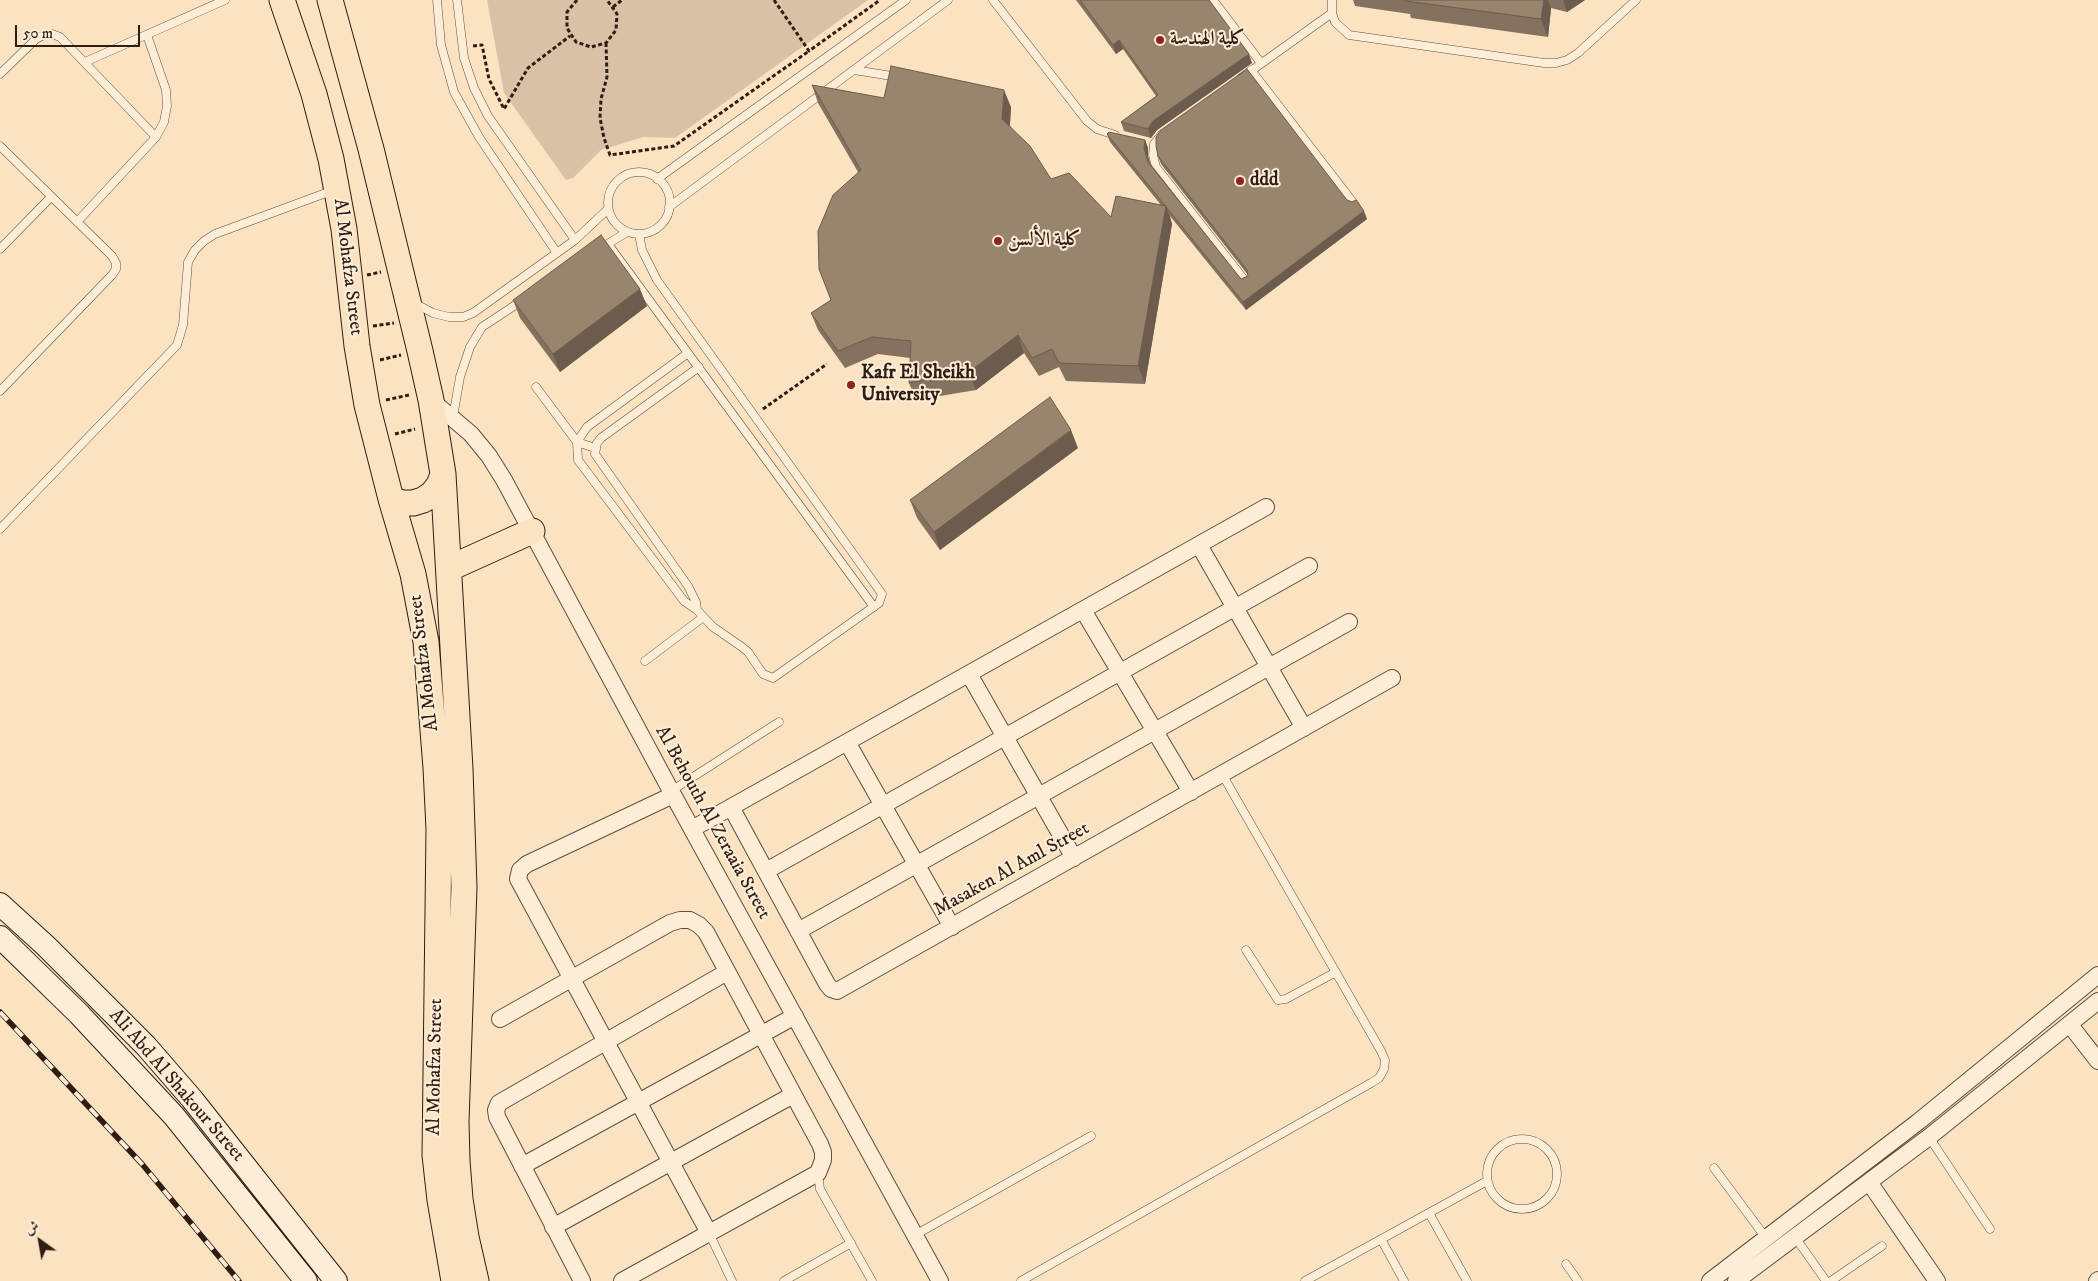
<!DOCTYPE html>
<meta charset="utf-8">
<style>
body{margin:0}
#map{position:relative;width:2098px;height:1281px;overflow:hidden;background:#fbe3c1;font-family:"IM FELL DW Pica",Amiri,serif}
canvas{display:block}
.north{position:absolute;left:15px;top:1216px;width:50px;height:50px;-webkit-text-stroke:4px #fcedd7;paint-order:stroke;rotate:328deg;font-size:14px;font-weight:700;line-height:20px;text-align:center;color:#2e1d14}
.north::after{content:'';display:block;margin:auto;width:18px;height:22px;background:#2e1d14;clip-path:polygon(50% 0,100% 100%,50% 72%,0 100%)}
.scale{position:absolute;left:15px;top:25px;width:125px;height:22px;box-sizing:border-box;border:2px solid #2e1d14;border-top:0;padding-left:6px;font-size:15px;line-height:18px;white-space:nowrap;color:#2e1d14;-webkit-text-stroke:4px #fcedd7;paint-order:stroke}
</style>
<div id="map">
<canvas width="2098" height="1281"></canvas>
<div class="north">ش</div>
<div class="scale">50 m</div>
</div>
<script>
const ctx = document.querySelector('canvas').getContext('2d');
ctx.lineJoin = 'round';
function fill(path, color) {
  ctx.fillStyle = color;
  ctx.fill(path, 'evenodd');
}
function toPath(rows) {
  const path = new Path2D();
  for (const r of rows) {
    if (r.length === 3) {
      path.moveTo(r[0] + r[2], r[1]);
      path.arc(r[0], r[1], r[2], 0, 2 * Math.PI);
      continue;
    }
    path.moveTo(r[0], r[1]);
    for (let i = 2; i < r.length; i += 2) path.lineTo(r[i], r[i + 1]);
  }
  return path;
}
function trace(path, color, width, dash) {
  ctx.strokeStyle = color;
  ctx.lineWidth = width;
  ctx.lineCap = dash ? 'butt' : 'round';
  ctx.setLineDash(dash || []);
  ctx.stroke(path);
}
function drawText(font, color, halo, rows, align = 'center') {
  ctx.font = font + ' "IM FELL DW Pica",Amiri,serif';
  ctx.lineWidth = 4;
  ctx.setLineDash([]);
  ctx.textBaseline = 'middle';
  ctx.strokeStyle = halo;
  ctx.fillStyle = color;
  for (const [text, x, y, turn = 0] of rows) {
    ctx.save();
    ctx.translate(x, y);
    ctx.rotate((+turn || 0) * Math.PI / 180);
    ctx.textAlign = isNaN(turn) ? turn : align;
    if (halo) ctx.strokeText(text, 0, 0);
    ctx.fillText(text, 0, 0);
    ctx.restore();
  }
}
const green = toPath([
 [487,0,868,0,675,138,643,137,601,150,573,178,566,180,504,93]
]);
const path = toPath([
 [577,0,567,12,567,28,576,42,591,47,606,43,616,30,617,14,607,0],
 [774,0,809,51,880,0],
 [613,7,622,0],
 [606,43,607,77,601,99,600,118,604,138,610,155,674,146,809,51],
 [473,46,482,45,489,79,504,109,528,68,570,36],
 [367,275,381,272],
 [373,326,394,323],
 [380,360,401,355],
 [386,400,409,395],
 [763,409,827,364],
 [395,434,415,429]
]);
const service = toPath([
 [437,0,441,45,454,92,479,137,557,253],
 [457,0,464,58,474,88,488,116,575,240],
 [993,0,1087,121,1097,129,1115,135],
 [1213,0,1261,63],
 [1332,0,1332,13,1335,22,1349,35,1544,63,1556,63,1567,60,1578,53,1636,0],
 [85,62,225,0],
 [854,70,898,77],
 [1251,70,1355,205],
 [0,74,36,39,44,35,52,34,60,37,156,137],
 [1241,78,1332,13],
 [1162,134,1154,144,1153,155,1156,167,1246,282],
 [0,146,112,256,116,263,116,269,112,275,0,391],
 [639,203,31],
 [657,179,906,0],
 [669,207,948,0],
 [77,222,156,137,164,122,167,106,166,90,147,35],
 [639,234,642,250,657,280,882,594,879,603,773,678,763,674,748,652,742,647,713,627,697,610,684,601,578,460,577,442,587,427,688,353],
 [608,244,874,607],
 [606,245,627,232],
 [0,249,51,197],
 [414,303,433,313,449,317,463,317,473,313,575,240,608,209],
 [536,387,577,442,595,448],
 [453,417,460,377,470,347,482,327,523,300],
 [0,529,177,345,183,325,188,262,195,250,204,241,215,234,334,190],
 [697,610,696,602,688,586,595,454,597,443,601,438,699,367],
 [645,661,702,618],
 [671,791,779,722],
 [1246,950,1278,1000,1286,999,1336,972],
 [1929,1137,1990,1229],
 [1522,1174,35],
 [1714,1168,1766,1238],
 [818,1173,820,1189,872,1281],
 [1429,1213,1467,1281],
 [709,1233,732,1281],
 [915,1235,1091,1136],
 [1795,1237,1826,1281],
 [1381,1239,1404,1281],
 [1566,1264,1578,1281],
 [784,1281,851,1243],
 [1021,1281,1371,1083,1379,1078,1384,1069,1385,1060,1381,1051,1222,774],
 [1305,1281,1487,1181],
 [1831,1281,1882,1246]
]);
const minor = toPath([
 [431,400,471,434,489,456,504,480,671,791,940,1281],
 [1199,545,1304,728],
 [1083,610,1191,792],
 [969,674,1074,858],
 [847,742,952,927],
 [673,795,527,864,520,870,518,879,709,1233],
 [731,807,827,984,831,989,837,991,1392,678],
 [692,829,1266,507],
 [766,871,1309,566],
 [798,931,1349,622],
 [500,1019,670,923,680,920,690,920,699,925,706,932,820,1144,823,1152,823,1160,818,1173,622,1281],
 [2070,1025,2098,1061],
 [522,1166,795,1016],
 [1869,1182,1937,1281],
 [553,1227,793,1095],
 [582,1281,497,1117,496,1110,499,1103,727,972],
 [1710,1281,1918,1122,2098,975],
 [1736,1281,1929,1137,2098,1001],
 [2097,1281,2098,1280]
]);
const secondary = toPath([
 [0,904,46,946,146,1046,192,1099,336,1281],
 [0,937,79,1014,174,1116,306,1281]
]);
const primary = toPath([
 [282,0,314,94,331,159,344,229,357,346,367,405,391,499,413,574,426,642,436,768,439,829,435,1155,440,1200,454,1281],
 [330,0,371,149,420,351,431,400,443,474,460,769,464,887,456,1122,457,1161,460,1199,466,1237,476,1281],
 [391,499,402,503,413,503,423,500,432,494,439,485,443,474],
 [450,568,532,531]
]);
const rail = toPath([
 [0,1012,142,1164,239,1281]
]);
const wall = toPath([
 [1076,0,1209,0,1252,63,1157,130,1151,138,1124,131,1121,122,1156,96,1123,49,1116,54],
 [1353,0,1585,0,1567,12,1551,8,1548,37,1411,18,1410,14,1355,6],
 [812,85,884,98,1011,107,1010,126,1051,179,1111,217,1161,205,1110,142,1107,134,1145,140,1148,148,1148,156,1150,163,1241,279,1248,276,1248,275,1161,164,1158,156,1347,200,1367,219,1246,310,1170,216,1172,224,1145,384,1066,381,1059,367,1039,376,1024,353,976,390,916,400,909,383,910,358,878,354,845,368,818,330,811,313,831,300,819,269,858,172,818,103],
 [513,300,647,306,560,372,520,318],
 [1078,448,940,550,917,518,910,500]
]);
const shadedWall = toPath([
 [1544,0,1548,0,1551,8,1548,37,1541,19],
 [1563,0,1585,0,1567,12],
 [1119,40,1123,49,1116,54,1113,45],
 [1249,54,1252,63,1157,130,1151,138,1148,129,1153,121],
 [1004,90,1011,107,1009,136,1002,119],
 [1145,140,1148,148,1148,156,1152,170,1144,148],
 [1166,206,1172,224,1145,384,1138,366],
 [1364,211,1367,219,1246,310,1243,302],
 [640,289,647,306,560,372,553,354],
 [1018,335,1024,353,976,390,969,372],
 [1071,430,1078,448,940,550,934,532]
]);
const building = toPath([
 [1080,0,1209,0,1249,54,1153,121,1148,129,1121,122,1158,95,1119,40,1113,45,1080,0],
 [1405,0,1544,0,1541,19,1405,1,1405,0],
 [891,66,1004,90,1002,119,1030,146,1051,179,1069,173,1111,217,1116,196,1166,206,1138,366,1059,363,1052,349,1032,358,1018,335,969,372,909,383,911,341,872,337,838,351,811,313,831,300,819,269,818,231,833,195,861,170,812,85,884,98,891,66],
 [1247,69,1347,200,1352,202,1356,200,1364,211,1243,302,1107,134,1109,132,1145,140,1144,148,1148,162,1241,279,1248,276,1247,270,1158,156,1156,146,1156,137,1161,130,1247,69],
 [601,235,640,289,553,354,513,300,601,235],
 [1050,397,1071,430,934,532,910,500,1050,397]
]);
const markers = [
 [1160,40,5,"#8f2418"],
 [1240,181,5,"#8f2418"],
 [998,241,5,"#8f2418"],
 [851,385,5,"#8f2418"]
];
const poiNames = [
 ["كلية الهندسة",1170,40],
 ["ddd",1250,181],
 ["كلية الألسن",1008,241],
 ["Kafr El Sheikh",861,374],
 ["University",861,396]
];
const streetNames = [
 ["Al Mohafza Street",347,267,83],
 ["Al Mohafza Street",425,663,-97],
 ["Al Behouth Al Zeraaia Street",712,823,61],
 ["Masaken Al Aml Street",1012,870,-29],
 ["Al Mohafza Street",436,1067,-89],
 ["Ali Abd Al Shakour Street",176,1086,49]
];
fill(green, '#d8c1a4');
trace(service, '#614e3f', 9);
trace(minor, '#614e3f', 18);
trace(secondary, '#2e1d14', 24);
trace(primary, '#2e1d14', 27);
trace(path, '#2e1d14', 3, [4, 2.5]);
trace(service, '#fcedd7', 8);
trace(minor, '#fcedd7', 16);
trace(secondary, '#fcedd7', 22);
trace(primary, '#fbe3c1', 25);
trace(rail, '#2e1d14', 5.5);
trace(rail, '#fcedd7', 4, [11]);
fill(wall, '#84725f');
fill(shadedWall, '#6b5c4d');
fill(building, '#99846e');
trace(building, '#6b5c4d', 1);
for (const [x, y, r, color] of markers) {
  const dot = new Path2D();
  dot.arc(x, y, r, 0, 2 * Math.PI);
  ctx.fillStyle = color;
  ctx.fill(dot);
  trace(dot, '#fcedd7', 2);
}
drawText('bold 19px', '#2e1d14', '#fcedd7', poiNames, 'left');
drawText('19px', '#2e1d14', '#fcedd7', streetNames);
</script>
